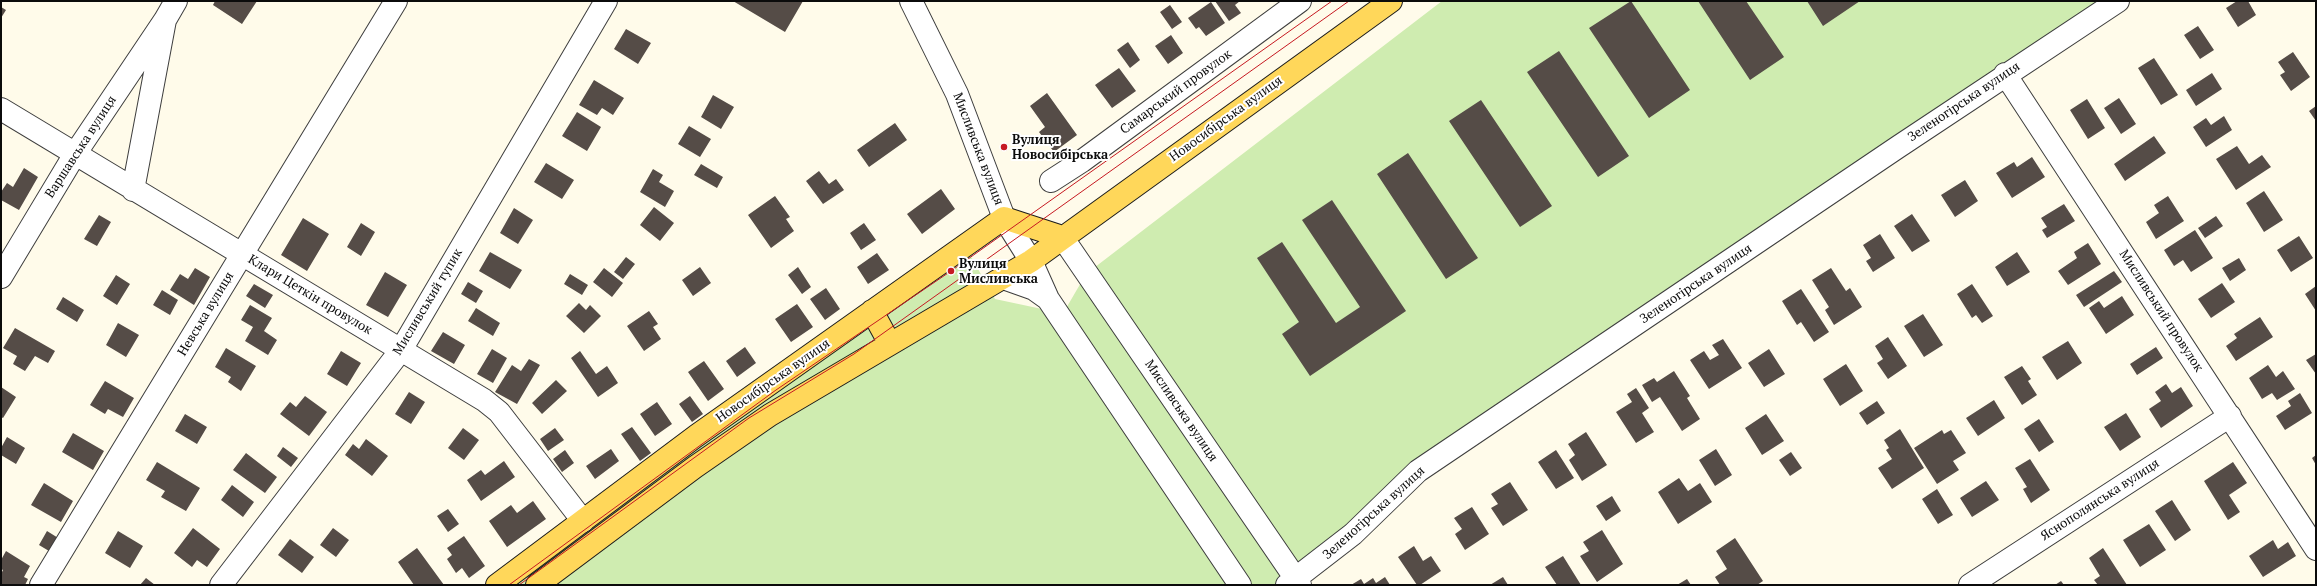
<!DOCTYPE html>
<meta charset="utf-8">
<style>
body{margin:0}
#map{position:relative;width:2317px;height:586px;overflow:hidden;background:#fffbea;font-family:"PT Serif",serif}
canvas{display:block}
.frame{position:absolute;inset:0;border:2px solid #0b0b0b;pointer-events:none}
</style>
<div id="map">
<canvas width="2317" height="586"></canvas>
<div class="frame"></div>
</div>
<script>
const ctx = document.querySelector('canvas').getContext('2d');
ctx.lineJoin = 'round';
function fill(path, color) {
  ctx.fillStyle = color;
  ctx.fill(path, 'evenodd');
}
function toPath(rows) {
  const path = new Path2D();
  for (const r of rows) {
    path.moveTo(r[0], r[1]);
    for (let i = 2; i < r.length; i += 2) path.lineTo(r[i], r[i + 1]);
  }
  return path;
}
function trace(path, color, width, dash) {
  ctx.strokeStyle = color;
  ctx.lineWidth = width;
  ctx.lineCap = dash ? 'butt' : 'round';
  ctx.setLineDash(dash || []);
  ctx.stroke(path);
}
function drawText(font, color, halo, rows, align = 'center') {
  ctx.font = font + ' "PT Serif",serif';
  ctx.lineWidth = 4;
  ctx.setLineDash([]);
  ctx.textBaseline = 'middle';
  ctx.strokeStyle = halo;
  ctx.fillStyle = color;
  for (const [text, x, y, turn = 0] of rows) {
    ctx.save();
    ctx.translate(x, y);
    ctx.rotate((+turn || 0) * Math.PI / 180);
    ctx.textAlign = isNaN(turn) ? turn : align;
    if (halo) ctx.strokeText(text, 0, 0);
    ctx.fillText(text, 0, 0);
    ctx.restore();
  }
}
const green = toPath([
 [1442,1,2118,1,1418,471,1300,585,497,585,961,239,995,299,1042,309,1061,317,1086,274]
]);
const building = toPath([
 [215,1,257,1,242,24,213,5],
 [733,1,803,1,785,32],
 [1215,1,1240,1,1235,5,1241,13,1229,21],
 [1631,1,1690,90,1649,118,1589,28],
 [1698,1,1746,1,1784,57,1750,80],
 [1807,1,1860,1,1823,26],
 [2237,1,2248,1,2256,15,2238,27,2226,8],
 [1211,2,1225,23,1206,36,1199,27,1196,29,1188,18],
 [1170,5,1182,22,1172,29,1160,12],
 [1,7,6,10,1,18],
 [2198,26,2214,50,2200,59,2184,35],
 [626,29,651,43,638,64,614,49],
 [1171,35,1183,53,1168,64,1155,46],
 [1128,42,1140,60,1130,68,1117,50],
 [1559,51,1629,156,1598,177,1527,72],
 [2293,52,2310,77,2291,91,2280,75,2285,72,2278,62],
 [2154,58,2178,95,2161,105,2138,68],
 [1119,68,1136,91,1112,108,1095,85],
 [2212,73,2222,89,2196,106,2186,90],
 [594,80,624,98,613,115,602,108,597,115,579,105],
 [1047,93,1077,135,1054,152,1039,132,1045,127,1030,106],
 [713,95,734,107,721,129,701,117],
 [2119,98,2136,124,2121,134,2104,108],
 [2087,99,2105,128,2088,139,2070,110],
 [1481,100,1552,206,1520,227,1449,121],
 [2316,106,2316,121,2309,111],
 [577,112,601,127,587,151,562,136],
 [2224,116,2232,130,2206,147,2193,127,2206,118,2211,125],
 [895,123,907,140,869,167,857,150],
 [689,126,711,139,700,157,678,144],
 [2154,136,2166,153,2125,181,2114,164],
 [2237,146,2249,164,2262,155,2271,167,2236,190,2216,159],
 [1408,153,1478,258,1446,279,1377,174],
 [2032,157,2045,177,2012,198,1996,173,2014,162,2017,167],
 [546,163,574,180,562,199,534,182],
 [701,164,723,177,717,188,694,175],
 [24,168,38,177,19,210,1,200,1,192,7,183,13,187],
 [653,169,663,175,659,182,674,191,665,207,640,192],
 [819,171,829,184,836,179,844,190,823,204,806,181],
 [1965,180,1978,201,1955,217,1941,195],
 [941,189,955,209,922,234,907,214],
 [2264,191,2283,220,2264,232,2246,203],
 [775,196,790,217,786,219,794,231,771,248,748,215],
 [2168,196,2184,221,2156,239,2146,222,2159,213,2154,205],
 [1332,200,1406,311,1310,376,1282,334,1299,322,1257,258,1282,242,1336,323,1360,307,1302,220],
 [2064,204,2075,221,2047,238,2042,230,2047,227,2041,218],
 [654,207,674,223,660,241,640,225],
 [514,208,533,220,518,244,500,233],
 [1912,214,1930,241,1912,252,1894,226],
 [99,215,111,222,97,246,84,239],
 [2216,216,2223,226,2205,238,2198,228],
 [303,218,329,234,307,271,281,255],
 [361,223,375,232,361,256,347,247],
 [864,223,876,240,861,250,850,233],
 [2195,230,2213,258,2191,272,2183,260,2174,266,2164,250],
 [1880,234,1895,258,1873,272,1866,261,1871,258,1863,245],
 [2299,236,2313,258,2291,272,2277,250],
 [2088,243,2101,264,2068,285,2058,271,2077,258,2074,252],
 [490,252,522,270,510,289,479,271],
 [2017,252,2030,272,2007,286,1995,267],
 [877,253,889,270,868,284,857,267],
 [626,257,635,264,623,279,614,272],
 [2239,258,2246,270,2230,281,2222,268],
 [700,267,711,283,693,296,682,280],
 [798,267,811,287,802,294,788,275],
 [195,268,210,277,194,305,170,290,180,274,188,279],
 [604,268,623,283,612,297,593,282],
 [1831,268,1846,291,1850,288,1862,307,1834,325,1825,310,1829,307,1812,280],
 [2114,271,2122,282,2084,307,2076,295],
 [385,272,407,285,388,317,366,305],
 [570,274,588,285,582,295,564,284],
 [116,275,130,284,117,305,103,296],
 [468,282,483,291,476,303,461,294],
 [2222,283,2235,302,2211,318,2198,299],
 [254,284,273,295,265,308,246,296],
 [1972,284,1993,316,1982,323,1976,315,1972,318,1957,294],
 [2316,286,2316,311,2305,294],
 [826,288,840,309,825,320,810,299],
 [1801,289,1829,332,1814,342,1801,322,1797,325,1782,301],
 [162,290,178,300,170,315,153,305],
 [2122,296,2134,315,2106,334,2089,308,2099,301,2104,308],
 [63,297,84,310,77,322,56,309],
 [579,303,586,310,590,305,601,316,584,333,566,316],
 [797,304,813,327,791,342,775,319],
 [250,305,272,318,264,331,277,340,268,355,245,341,253,327,241,320],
 [476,308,500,323,493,336,468,321],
 [649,311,658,324,653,327,661,339,644,351,627,326],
 [1923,314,1943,345,1924,357,1904,326],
 [2260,317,2273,337,2236,361,2226,346,2237,338,2234,334],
 [118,323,139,335,126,357,106,345],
 [15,328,55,351,48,363,35,356,25,371,13,364,17,356,3,348],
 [443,332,465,345,454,364,431,351],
 [1888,337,1907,366,1888,379,1877,363,1883,359,1875,346],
 [1723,339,1742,368,1709,389,1690,360,1704,351,1710,360,1719,355,1712,345],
 [2068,341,2082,363,2057,380,2042,357],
 [745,347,756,363,737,377,726,361],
 [2156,347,2163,358,2137,375,2130,364],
 [226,348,256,366,241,391,228,382,231,377,215,367],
 [492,349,507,358,493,383,477,374],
 [1769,349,1785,374,1764,387,1748,363],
 [341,351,361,363,347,386,327,374],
 [580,351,596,374,607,366,618,383,598,397,571,358],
 [2316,354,2316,374,2306,360],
 [529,359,540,365,517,404,495,392,512,365,521,371],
 [704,361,724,389,708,401,688,372],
 [1846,364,1863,391,1840,406,1823,379],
 [2268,365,2276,377,2283,371,2295,389,2277,400,2272,393,2262,399,2249,378],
 [2022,366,2031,379,2028,381,2037,395,2022,405,2004,377],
 [1674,371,1690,396,1687,398,1700,419,1682,431,1660,397,1652,402,1642,385,1654,378,1657,382],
 [556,380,567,391,542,414,532,403],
 [105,381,134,398,123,417,108,409,105,414,90,405],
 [2166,384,2172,393,2181,387,2193,406,2161,428,2149,409,2161,401,2155,392],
 [1,387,16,397,3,418,1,417],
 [1636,388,1649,408,1642,413,1654,432,1636,443,1616,412,1632,402,1627,394],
 [409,392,425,402,411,424,395,414],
 [2300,393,2312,413,2285,430,2276,416,2291,406,2288,401],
 [305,396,327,412,309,436,280,414,290,402,296,407],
 [690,396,703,414,692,422,679,404],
 [1994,400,2005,418,1978,436,1966,418],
 [1877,401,1885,413,1867,425,1859,413],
 [657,402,672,424,655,436,640,414],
 [2126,413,2141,437,2120,451,2104,427],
 [185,414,207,427,197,444,175,431],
 [1766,414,1784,441,1762,455,1745,428],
 [2039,419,2054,442,2039,452,2024,429],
 [632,427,651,453,640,461,621,434],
 [463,428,479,440,464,460,448,448],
 [555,428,564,440,548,451,540,439],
 [1900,429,1924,468,1892,489,1878,468,1892,459,1886,450,1889,448,1884,440],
 [1942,430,1944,434,1951,430,1966,453,1953,461,1959,470,1937,484,1914,448],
 [1586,432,1607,465,1582,481,1569,460,1575,455,1568,444],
 [73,433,104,451,93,470,62,452],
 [7,437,25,448,16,464,1,455,1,448],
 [366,439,388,456,372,476,345,455,353,444,359,449],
 [283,447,298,458,291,467,277,456],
 [611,449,619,461,595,479,586,466],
 [1716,449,1732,475,1715,486,1699,460],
 [565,450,574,463,562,472,553,459],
 [1556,450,1574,478,1556,489,1538,462],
 [1791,452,1802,468,1790,476,1779,460],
 [246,453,277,477,265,493,233,470],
 [2316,455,2316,465,2312,458],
 [2030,459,2050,490,2031,503,2023,489,2027,487,2015,468],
 [504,461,515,477,481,501,467,480,481,470,485,475],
 [157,462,200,488,186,511,161,497,165,491,146,480],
 [2233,462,2247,483,2229,495,2240,512,2228,520,2204,481],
 [1679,478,1688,491,1700,483,1712,502,1678,524,1658,492],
 [1986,481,1999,500,1972,517,1960,498],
 [1510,482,1528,510,1503,526,1491,508,1498,504,1491,494],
 [44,483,73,501,61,522,31,505],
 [232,485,254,502,243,517,221,500],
 [1937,489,1953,515,1938,524,1922,499],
 [1612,496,1621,511,1606,521,1596,506],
 [2172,500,2191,530,2175,541,2155,511],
 [533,501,546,519,507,547,489,521,511,505,517,513],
 [1472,507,1489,534,1465,550,1455,534,1462,529,1454,518],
 [448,509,459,524,448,532,437,516],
 [2149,524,2166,550,2140,567,2123,540],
 [193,528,220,549,207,567,197,560,192,567,174,553],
 [333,528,349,540,336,557,320,545],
 [1602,530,1623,564,1597,582,1580,556,1589,551,1583,542],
 [47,531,63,541,54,554,39,545],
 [118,531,143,546,130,568,105,553],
 [464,536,485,566,469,578,462,568,456,573,447,559,452,555,447,548],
 [1735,538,1763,581,1757,585,1720,585,1715,577,1727,569,1716,551],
 [290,539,314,557,302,573,278,555],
 [2273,540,2278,549,2288,542,2296,556,2263,577,2249,556],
 [1414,546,1423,561,1431,556,1441,571,1420,585,1417,585,1398,557],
 [417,548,444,585,414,585,398,562],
 [2103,548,2127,585,2098,585,2094,580,2100,576,2089,558],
 [6,551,30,566,24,577,28,579,25,585,1,585,1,574,3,570,1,569,1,560],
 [1563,556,1581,585,1557,585,1545,567],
 [1385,577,1390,585,1351,585,1361,579,1364,584,1373,578,1376,583],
 [1503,577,1508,585,1490,585],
 [146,578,155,585,140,585],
 [1687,579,1691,585,1677,585],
 [2061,581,2064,585,2055,585]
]);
const minor = toPath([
 [911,1,957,94,1004,218,1031,261,1048,299,1240,585],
 [165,20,176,1],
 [2005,74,2316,549],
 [1,109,484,400,499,412,583,521],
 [1051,181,1082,161,1300,1],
 [1062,237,1300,585],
 [1,277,75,154,165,20,133,190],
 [1003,278,1034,289,1048,299],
 [41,585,396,1],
 [221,585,401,350,606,1],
 [1287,585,1353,534,1418,471,1898,147,2118,1],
 [1970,585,2230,416]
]);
const major = toPath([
 [872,311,890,344],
 [497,585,696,436,1004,218,1062,237],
 [537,585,695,467,770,415,1031,261,1391,1]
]);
const tram = toPath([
 [509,585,776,390,951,271,1332,1],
 [519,585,749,418,854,354,1349,1]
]);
const markers = [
 [1004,147,4,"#c61921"],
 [951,271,4,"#c61921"]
];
const streetNames = [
 ["Самарський провулок",1176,92,-36],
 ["Зеленогірська вулиця",1964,102,-34],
 ["Новосибірська вулиця",1226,119,-36],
 ["Варшавська вулиця",81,147,-57],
 ["Мисливська вулиця",978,149,69],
 ["Зеленогірська вулиця",1696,284,-34],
 ["Клари Цеткін провулок",310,295,31],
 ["Мисливський тупик",428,302,-59],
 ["Мисливський провулок",2161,311,57],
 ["Невська вулиця",206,314,-59],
 ["Новосибірська вулиця",773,381,-35],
 ["Мисливська вулиця",1181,411,56],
 ["Яснополянська вулиця",2100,500,-33],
 ["Зеленогірська вулиця",1374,513,-42]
];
const poiNames = [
 ["Вулиця",1012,140],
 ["Новосибірська",1012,155],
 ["Вулиця",959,264],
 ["Мисливська",959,279]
];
fill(green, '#cfecb0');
fill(building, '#554c47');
trace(minor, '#3e3e3e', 24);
trace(major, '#1c1c1c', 24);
trace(minor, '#fff', 22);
trace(major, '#ffd75a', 22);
trace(tram, '#c61921', 1);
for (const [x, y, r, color] of markers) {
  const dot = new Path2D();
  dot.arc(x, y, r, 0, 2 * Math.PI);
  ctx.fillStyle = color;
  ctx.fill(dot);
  trace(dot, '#fff', 1.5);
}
drawText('13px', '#0b0b0b', '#fff', streetNames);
drawText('bold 13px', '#0b0b0b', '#fff', poiNames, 'left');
</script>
